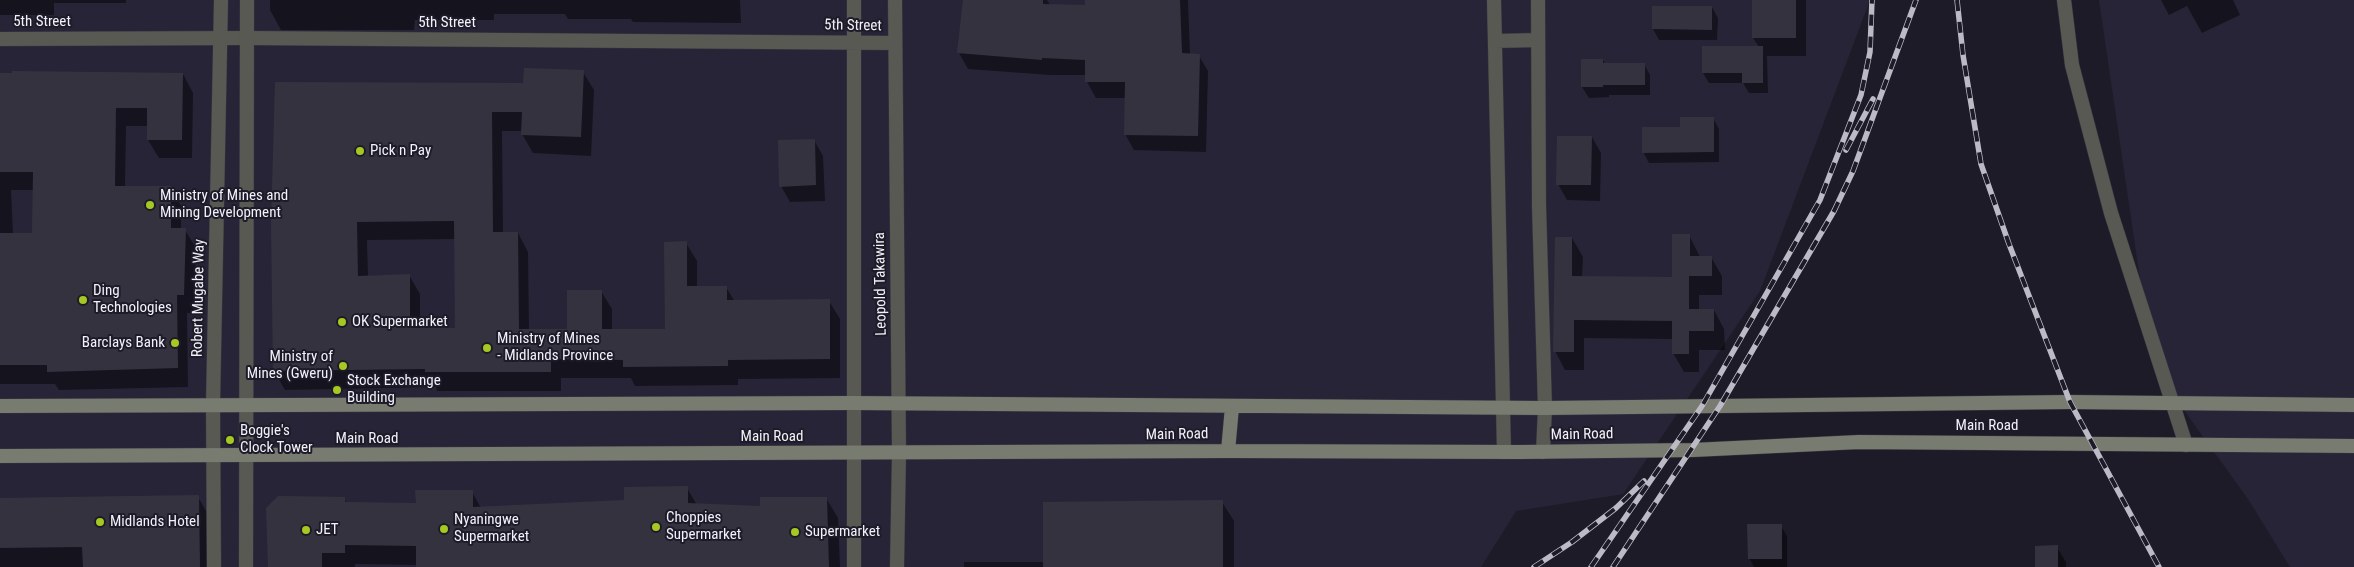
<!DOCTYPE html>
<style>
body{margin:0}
canvas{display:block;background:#1e1b28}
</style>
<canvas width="2354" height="567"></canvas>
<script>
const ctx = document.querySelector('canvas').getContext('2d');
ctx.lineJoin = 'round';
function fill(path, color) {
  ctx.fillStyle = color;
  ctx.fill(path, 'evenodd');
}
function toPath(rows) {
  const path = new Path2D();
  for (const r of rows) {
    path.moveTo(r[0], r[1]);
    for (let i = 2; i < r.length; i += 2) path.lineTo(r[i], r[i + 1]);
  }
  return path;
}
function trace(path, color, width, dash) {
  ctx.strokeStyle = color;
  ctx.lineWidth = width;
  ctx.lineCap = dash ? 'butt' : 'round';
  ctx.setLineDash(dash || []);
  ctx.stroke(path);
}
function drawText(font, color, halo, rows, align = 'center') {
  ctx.font = font + ' "Roboto Condensed",sans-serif';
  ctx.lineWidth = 4;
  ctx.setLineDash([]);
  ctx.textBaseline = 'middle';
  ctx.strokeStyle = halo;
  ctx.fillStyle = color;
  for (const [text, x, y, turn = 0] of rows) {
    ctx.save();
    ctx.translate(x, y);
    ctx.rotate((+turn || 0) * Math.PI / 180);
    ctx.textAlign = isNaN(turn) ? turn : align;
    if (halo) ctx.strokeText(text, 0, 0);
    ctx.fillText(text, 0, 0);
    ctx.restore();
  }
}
const built = toPath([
 [0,0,1870,0,1760,291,1623,494,1516,511,1481,567,0,567],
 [2099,0,2354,0,2354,567,2290,567,2248,499,2153,367]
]);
const shadow = toPath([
 [0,0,126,0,126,3,54,3,54,15,0,15],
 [270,0,740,0,741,23,633,22,631,19,568,19,565,14,494,14,494,20,415,20,414,30,281,30,270,10],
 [964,0,1047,0,1050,5,1087,6,1087,0,1188,0,1190,55,1199,56,1208,71,1206,152,1134,150,1125,134,1126,98,1096,98,1087,82,1087,75,1050,75,968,69,959,53],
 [1754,0,1806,0,1806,56,1767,56,1768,93,1749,93,1743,83,1709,83,1703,73,1759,47,1753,38],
 [2161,0,2233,0,2240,15,2202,33,2187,6,2169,15],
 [1712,7,1718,18,1717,40,1659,40,1653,29],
 [1603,60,1605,64,1644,64,1650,75,1650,95,1609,95,1609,97,1589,98,1582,87],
 [583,72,594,90,591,156,533,153,522,134,522,131,502,131,503,233,518,233,528,252,529,330,568,330,601,291,612,309,612,331,666,330,686,243,697,261,697,287,726,287,735,302,829,301,840,319,840,378,738,379,738,385,635,386,631,378,561,378,561,391,437,391,436,387,285,390,274,371,272,223,524,84],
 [456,239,457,330,420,330,420,294,409,275,368,276,367,240],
 [183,74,193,93,192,158,159,158,148,140,148,126,126,126,125,187,170,187,181,206,181,229,185,230,196,248,194,313,187,313,188,387,59,390,55,384,0,384,0,75],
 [11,190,34,190,34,234,13,234],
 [1713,118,1719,129,1719,162,1649,163,1643,152,1681,128],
 [1592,137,1601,153,1600,201,1567,200,1558,184],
 [814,140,823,156,825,201,790,202,781,186],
 [1689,235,1700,257,1711,257,1722,276,1722,295,1699,295,1699,310,1714,310,1724,329,1725,350,1699,350,1699,372,1684,372,1673,353,1673,339,1584,338,1584,370,1565,370,1555,351,1572,238,1583,257,1582,277,1673,278],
 [687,488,697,505,747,567,418,567,418,565,355,564,355,567,269,567,344,498,347,504,417,504,472,492,481,508,625,502],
 [198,497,209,516,210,567,0,567,0,500],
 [826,498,838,518,840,567,764,567],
 [1222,502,1234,521,1234,567,964,567,964,562,1044,562],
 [1781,526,1787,536,1787,567,1754,567,1749,558],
 [2057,547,2066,562,2066,567,2021,567,2037,567]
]);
const building = toPath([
 [963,0,1043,0,1043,4,1085,5,1085,0,1180,0,1182,53,1200,54,1198,136,1124,135,1125,82,1085,82,1085,60,1042,58,1042,60,957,53],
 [1752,0,1796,0,1796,38,1752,38],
 [1652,6,1712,6,1712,30,1652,29],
 [1702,46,1763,46,1763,83,1742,83,1742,73,1702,73],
 [1581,59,1603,59,1603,63,1645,63,1645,85,1603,85,1603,87,1581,87],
 [524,68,584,70,581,137,521,135,522,112,492,112,493,232,518,232,519,329,567,329,567,290,602,290,602,329,665,329,664,242,687,241,687,286,727,286,727,300,830,299,830,359,728,360,728,366,623,367,623,360,551,359,551,372,425,372,425,369,273,371,271,223,275,82,523,83],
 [454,221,455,328,410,328,410,274,358,276,357,222],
 [12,71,183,73,182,140,147,140,147,108,116,108,115,186,171,186,171,228,186,228,184,295,177,295,178,368,47,372,47,365,0,365,0,233,32,233,33,172,0,172,0,73,12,73],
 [1680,117,1714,117,1714,152,1642,153,1642,127,1680,127],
 [1557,136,1592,136,1591,185,1556,185],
 [815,139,816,185,779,187,778,140],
 [1672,234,1690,234,1690,256,1712,256,1712,276,1689,276,1689,309,1714,309,1714,331,1689,331,1689,354,1672,354,1672,321,1574,320,1574,352,1553,352,1555,237,1572,237,1572,276,1672,277],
 [688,486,688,503,760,506,760,497,827,497,829,567,416,567,416,546,345,545,345,553,322,553,322,567,268,567,266,508,278,496,345,497,345,502,416,503,415,490,473,490,473,507,624,500,624,487],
 [199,495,200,567,83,567,82,547,0,548,0,498],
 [1223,500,1223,567,1043,567,1043,502],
 [1747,524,1782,524,1782,559,1748,559],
 [2058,545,2058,567,2035,567,2035,546]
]);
const minor = toPath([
 [854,0,854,567],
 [895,0,899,453,897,567],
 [1494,0,1504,452],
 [1538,0,1539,206,1545,408,1543,452],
 [2064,0,2072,65,2111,213,2186,445],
 [0,39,248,38,895,43],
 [1495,41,1538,40]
]);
const tertiary = toPath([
 [214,567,213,405,221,0],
 [246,567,247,0]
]);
const secondary = toPath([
 [0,406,852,403,1545,408,2070,402,2354,405],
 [1228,451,1232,407],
 [0,456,1228,451,1520,452,1693,450,1859,442,2354,446]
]);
const rail = toPath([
 [1957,0,1963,55,1981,164,2009,244,2070,402,2159,567],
 [1846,150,1873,99],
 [1534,567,1572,542,1616,508,1644,481],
 [1591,567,1702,406,1820,200,1861,95,1870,52,1872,0],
 [1613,567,1720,406,1834,211,1853,171,1916,0]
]);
const markers = [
 [360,151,5,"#a5c822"],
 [150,205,5,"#a5c822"],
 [83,300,5,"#a5c822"],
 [342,322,5,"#a5c822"],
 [175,343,5,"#a5c822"],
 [487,348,5,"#a5c822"],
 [343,366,5,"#a5c822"],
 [337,390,5,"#a5c822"],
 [230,440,5,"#a5c822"],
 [100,522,5,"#a5c822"],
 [656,527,5,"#a5c822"],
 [444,529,5,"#a5c822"],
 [306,530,5,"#a5c822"],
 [795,532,5,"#a5c822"]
];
const streetNames = [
 ["5th Street",42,22],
 ["5th Street",447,23],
 ["5th Street",853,26,1],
 ["Leopold Takawira",881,284,-91],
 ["Robert Mugabe Way",199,298,-89],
 ["Main Road",1987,426],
 ["Main Road",1177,435,-1],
 ["Main Road",1582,435,-1],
 ["Main Road",772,437],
 ["Main Road",367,439]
];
const poiNames = [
 ["Pick n Pay",370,151],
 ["Ministry of Mines and",160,196],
 ["Mining Development",160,213],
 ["Ding",93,291],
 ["Technologies",93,308],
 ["OK Supermarket",352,322],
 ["Ministry of Mines",497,339],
 ["- Midlands Province",497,356],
 ["Barclays Bank",165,343,"right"],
 ["Ministry of",333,357,"right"],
 ["Mines (Gweru)",333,374,"right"],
 ["Stock Exchange",347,381],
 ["Building",347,398],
 ["Boggie's",240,431],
 ["Clock Tower",240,448],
 ["Choppies",666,518],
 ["Supermarket",666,535],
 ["Nyaningwe",454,520],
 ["Supermarket",454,537],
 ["Midlands Hotel",110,522],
 ["JET",316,530],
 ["Supermarket",805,532]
];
fill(built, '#282437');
fill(shadow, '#0007');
fill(building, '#353240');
trace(minor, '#373541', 15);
trace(tertiary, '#373541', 15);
trace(secondary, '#373541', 15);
trace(minor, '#575952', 14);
trace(tertiary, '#575952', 14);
trace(secondary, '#787b70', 14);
trace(rail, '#bcbbc5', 5.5);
trace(rail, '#1e1b28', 4, [11]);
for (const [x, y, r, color] of markers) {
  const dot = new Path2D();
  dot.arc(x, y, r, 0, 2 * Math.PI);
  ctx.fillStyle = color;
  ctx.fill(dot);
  trace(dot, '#1e1b28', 2);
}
drawText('15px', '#f2f1fa', '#1e1b28', streetNames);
drawText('15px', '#f2f1fa', '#1e1b28', poiNames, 'left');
</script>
